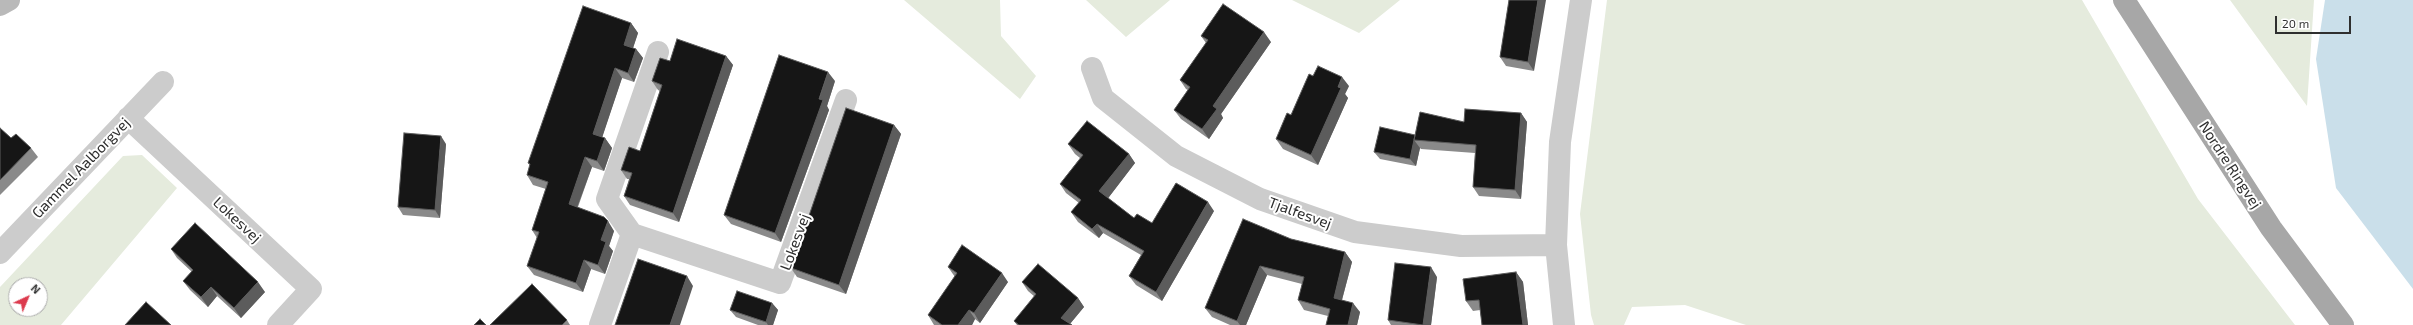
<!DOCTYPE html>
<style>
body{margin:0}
#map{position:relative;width:2413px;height:325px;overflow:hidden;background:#fff;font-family:"Exo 2",sans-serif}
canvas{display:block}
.north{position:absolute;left:8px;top:277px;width:40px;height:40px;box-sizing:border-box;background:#fff;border:1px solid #acacac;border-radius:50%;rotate:44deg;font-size:11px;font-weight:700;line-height:16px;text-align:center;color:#2f2f2f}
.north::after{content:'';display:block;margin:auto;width:14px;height:18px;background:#dc3a4d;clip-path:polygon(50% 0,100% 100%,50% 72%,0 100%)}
.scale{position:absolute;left:2275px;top:16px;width:76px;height:18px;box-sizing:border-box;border:2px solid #2f2f2f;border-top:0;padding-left:5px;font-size:12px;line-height:14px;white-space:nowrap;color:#2f2f2f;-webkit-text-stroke:3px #fff;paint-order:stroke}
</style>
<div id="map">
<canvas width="2413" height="325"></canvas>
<div class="north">N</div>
<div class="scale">20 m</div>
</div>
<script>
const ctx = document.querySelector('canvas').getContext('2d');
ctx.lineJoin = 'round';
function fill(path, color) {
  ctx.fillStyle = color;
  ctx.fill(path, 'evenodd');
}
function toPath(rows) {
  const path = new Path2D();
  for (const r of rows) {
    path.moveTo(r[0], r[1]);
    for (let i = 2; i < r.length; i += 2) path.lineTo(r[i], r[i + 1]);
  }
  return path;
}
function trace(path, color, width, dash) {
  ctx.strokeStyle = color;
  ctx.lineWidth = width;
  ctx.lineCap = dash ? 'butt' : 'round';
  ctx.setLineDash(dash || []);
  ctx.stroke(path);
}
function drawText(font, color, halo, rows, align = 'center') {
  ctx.font = font + ' "Exo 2",sans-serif';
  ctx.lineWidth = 4;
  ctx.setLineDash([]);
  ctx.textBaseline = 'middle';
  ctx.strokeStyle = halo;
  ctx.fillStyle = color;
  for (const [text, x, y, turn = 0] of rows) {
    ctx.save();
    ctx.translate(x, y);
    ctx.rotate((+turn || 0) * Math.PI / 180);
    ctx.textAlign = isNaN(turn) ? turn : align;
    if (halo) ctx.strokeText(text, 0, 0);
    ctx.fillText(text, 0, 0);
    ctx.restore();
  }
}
const green = toPath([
 [904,0,1000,0,1001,36,1036,76,1020,99],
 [1086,0,1170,0,1126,37],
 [1292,0,1400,0,1359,33],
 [1607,0,2082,0,2198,199,2295,325,1746,325,1685,305,1632,307,1624,325,1594,325,1591,315,1580,214],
 [2230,0,2314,0,2307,106],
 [142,155,177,188,61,325,0,325,0,287,123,156],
 [16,285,40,285,40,309,16,309]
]);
const water = toPath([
 [2325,0,2413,0,2413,289,2336,188,2316,59]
]);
const street = toPath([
 [1092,68,1103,98,1176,156,1260,199,1355,232,1461,246,1556,245],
 [128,118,311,289,278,325],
 [632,234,780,283,846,100],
 [0,253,163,82],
 [600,325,632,234,607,199,658,52],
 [1564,325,1556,245,1560,142,1581,0]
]);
const secondary = toPath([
 [0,5,9,0]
]);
const primary = toPath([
 [2124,0,2271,228,2343,325]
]);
const wall = toPath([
 [1509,0,1534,71,1506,66,1500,57],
 [631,23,638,33,633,48,636,49,643,58,634,82,622,78,602,137,605,138,612,148,604,171,592,167,578,207,614,231,609,246,613,251,605,274,591,269,583,292,534,275,527,266,537,238,532,230,546,189,533,185,527,175,530,165,528,163],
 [1201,36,1271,42,1221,114,1223,118,1209,139,1181,119,1174,110,1188,90,1186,89,1180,80,1206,43],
 [726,56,733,65,679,222,630,205,624,196,629,179,627,179,621,170,640,151,660,91,658,90,652,81,670,61],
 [835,81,827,106,829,110,781,242,731,224,724,215],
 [1349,86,1345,94,1348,98,1318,165,1283,149,1276,139,1291,115],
 [1521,113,1527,122,1521,199,1479,196,1473,187,1475,153,1421,149,1420,148,1416,166,1380,159,1374,152,1416,135,1464,122],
 [894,125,901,134,846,294,797,277,791,268],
 [0,128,11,138,31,148,38,157,0,195],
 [446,144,440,218,403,215,398,207],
 [1068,144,1129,154,1135,163,1108,198,1134,218,1152,223,1214,211,1162,301,1136,285,1129,276,1141,255,1103,233,1099,238,1078,222,1071,212,1079,203,1066,193,1060,184,1080,158,1075,154],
 [1291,239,1345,252,1352,262,1342,300,1360,312,1357,325,1326,325,1328,316,1304,310,1298,300,1302,284,1267,275,1246,325,1230,325,1212,317,1205,308],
 [171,249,265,292,241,318,217,296,208,307,190,290,183,281,192,272,177,258],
 [948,267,1008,282,980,323,975,319,972,325,934,325,928,315,955,277],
 [1516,272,1523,282,1528,325,1482,325,1480,310,1473,311,1466,301],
 [1437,277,1431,325,1391,325,1388,320],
 [1022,282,1078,298,1084,307,1070,324,1072,325,1017,325,1014,321,1035,297,1028,291],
 [772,303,778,310,773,325,758,325,736,317,730,310],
 [567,320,570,325,490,325]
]);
const shadedWall = toPath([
 [1538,0,1546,0,1534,71,1528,62],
 [631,23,638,33,631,54,624,45],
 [1264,32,1271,42,1221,114,1223,118,1209,139,1202,129,1213,106],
 [636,49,643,58,634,82,628,73],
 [726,56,733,65,679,222,673,213],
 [615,68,622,78,600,144,593,134],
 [828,72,835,81,827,106,829,110,781,242,775,233],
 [1342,77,1349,86,1345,94,1348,98,1318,165,1311,155],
 [1521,113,1527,122,1521,199,1515,190],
 [894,125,901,134,846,294,839,285],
 [441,136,446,144,440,218,435,210],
 [605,138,612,148,604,171,597,161],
 [1414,140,1420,148,1416,166,1410,159],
 [1129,154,1135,163,1106,201,1099,191],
 [585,157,592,167,575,213,569,204],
 [1208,202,1214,211,1162,301,1156,292],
 [608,221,614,231,609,246,613,251,605,274,598,265,601,240],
 [1097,224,1103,233,1099,238,1092,229],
 [1345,252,1352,262,1340,307,1334,298],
 [584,260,591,269,583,292,576,283],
 [1260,266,1267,275,1246,325,1240,325,1237,321],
 [1431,267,1437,277,1431,325,1423,325],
 [1516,272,1523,282,1528,325,1523,325],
 [1002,273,1008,282,980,323,974,313],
 [687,276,693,286,680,325,670,325],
 [258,282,265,292,241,318,234,308],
 [211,287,217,296,208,307,201,297],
 [1078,298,1084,307,1069,325,1061,318],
 [772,303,778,310,773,325,768,325,766,322],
 [1353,303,1360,312,1357,325,1348,325],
 [969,310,975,319,972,325,958,325]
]);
const building = toPath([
 [1509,0,1538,0,1528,62,1500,57,1509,0],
 [1223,4,1264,32,1213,106,1217,109,1202,129,1174,110,1190,87,1180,80,1208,40,1201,36,1223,4],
 [583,6,631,23,624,45,636,49,628,73,615,68,593,134,605,138,597,161,585,157,569,204,604,217,608,221,601,240,606,242,598,265,584,260,576,283,527,266,539,232,532,230,548,182,527,175,530,164,528,163,583,6],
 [677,39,726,56,673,213,624,196,632,173,621,170,629,147,640,151,662,85,652,81,660,58,670,61,677,39],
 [779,55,828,72,819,99,823,100,775,233,724,215,779,55],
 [1318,66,1342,77,1338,87,1341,88,1311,155,1276,139,1287,113,1291,115,1309,74,1313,76,1318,66],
 [846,108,894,125,839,285,791,268,846,108],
 [1465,109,1521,113,1515,190,1473,187,1476,145,1414,140,1420,112,1464,122,1465,109],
 [1087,121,1129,154,1099,191,1134,218,1137,214,1152,223,1176,183,1208,202,1156,292,1129,276,1144,251,1097,224,1092,229,1071,212,1081,200,1060,184,1083,155,1068,144,1087,121],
 [1380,127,1415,135,1410,159,1374,152,1380,127],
 [0,128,11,138,16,134,31,148,0,180,0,128],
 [404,133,441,136,435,210,398,207,404,133],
 [1243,219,1291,239,1345,252,1334,298,1353,303,1348,325,1326,325,1330,309,1298,300,1304,277,1260,266,1237,321,1205,308,1243,219],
 [195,223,258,282,234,308,211,287,201,297,183,281,193,270,171,249,195,223],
 [962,245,1002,273,974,313,969,310,958,325,942,325,928,315,957,273,948,267,962,245],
 [638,259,687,276,670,325,615,325,638,259],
 [1395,263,1431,267,1423,325,1388,320,1395,263],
 [1038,264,1078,298,1061,318,1072,325,1019,325,1014,321,1036,294,1022,282,1038,264],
 [1516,272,1523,325,1482,325,1479,300,1466,301,1463,279,1516,272],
 [532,284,567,320,562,325,490,325,532,284],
 [737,291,772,303,766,322,730,310,737,291],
 [146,302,171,325,125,325,146,302],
 [480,319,486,325,474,325,480,319]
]);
const streetNames = [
 ["Nordre Ringvej",2230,165,57],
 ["Gammel Aalborgvej",81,168,-46],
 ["Tjalfesvej",1300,213,20],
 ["Lokesvej",237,220,43],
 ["Lokesvej",795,242,-70]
];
fill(green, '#e5ebdd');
fill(water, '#cadfea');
trace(street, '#ccc', 22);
trace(secondary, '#b9b9b9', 22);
trace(primary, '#a7a7a7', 22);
fill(wall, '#8a8a8a');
fill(shadedWall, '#5c5c5c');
fill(building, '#161616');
trace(building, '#5c5c5c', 1);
drawText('15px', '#2f2f2f', '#fff', streetNames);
</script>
